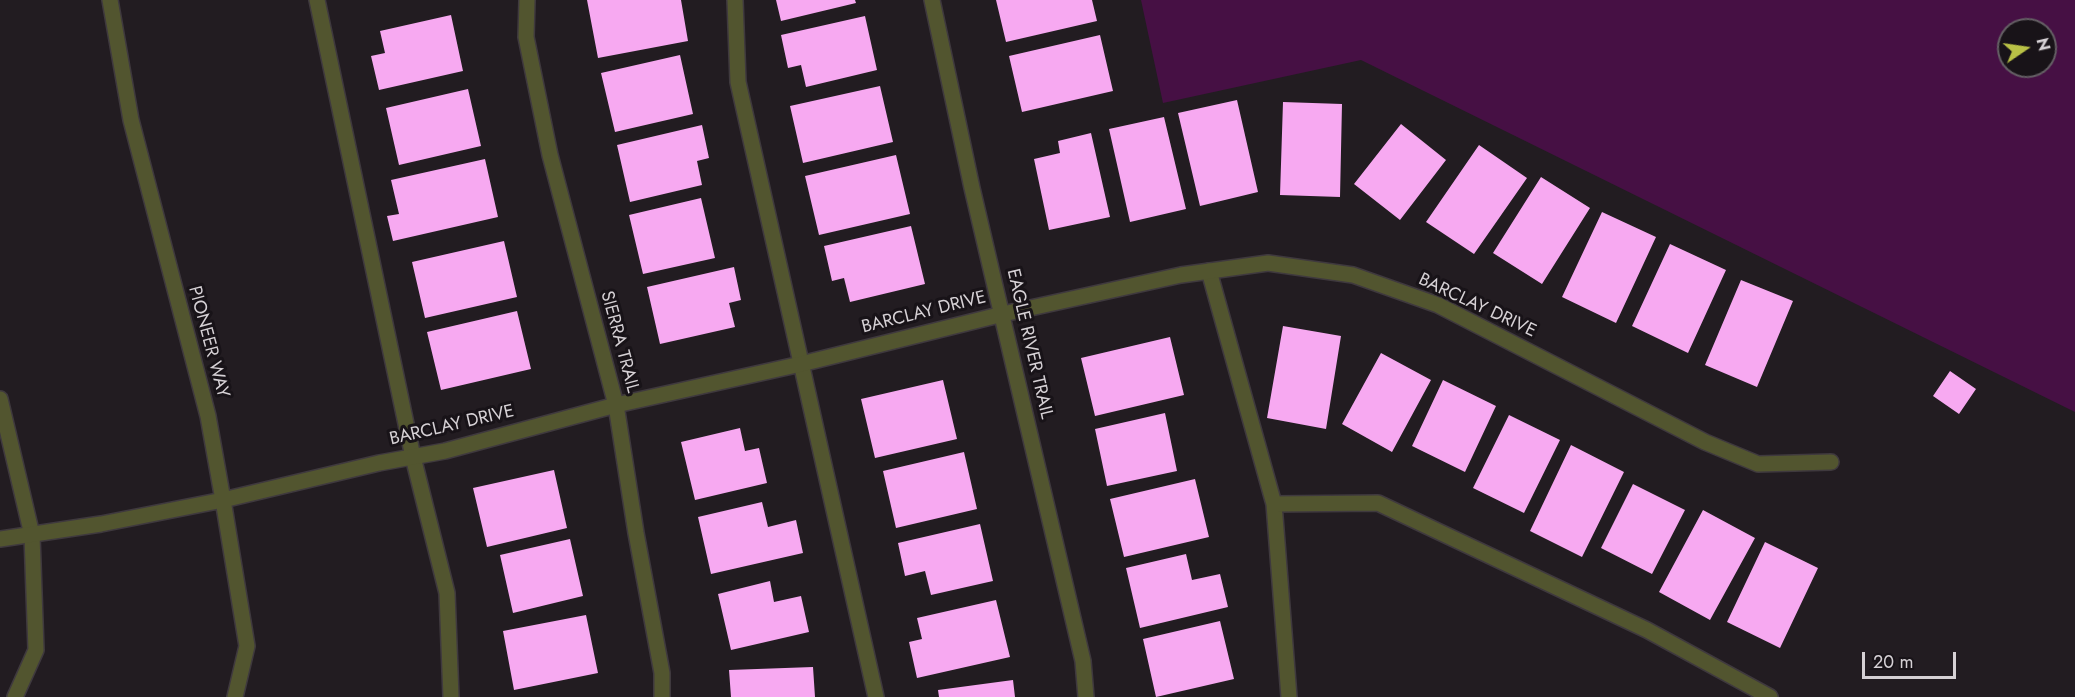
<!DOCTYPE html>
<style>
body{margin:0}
#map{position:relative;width:2075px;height:697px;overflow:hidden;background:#221c21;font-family:Jost,sans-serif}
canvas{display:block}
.north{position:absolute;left:1997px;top:18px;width:60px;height:60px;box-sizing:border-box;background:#181318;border:2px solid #645f64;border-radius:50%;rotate:77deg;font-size:16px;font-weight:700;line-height:24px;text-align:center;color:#d6d1d5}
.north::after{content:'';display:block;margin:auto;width:21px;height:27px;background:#b9c146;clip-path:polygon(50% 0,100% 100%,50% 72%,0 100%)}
.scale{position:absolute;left:1862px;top:652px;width:94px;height:27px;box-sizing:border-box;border:3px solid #d6d1d5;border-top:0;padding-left:8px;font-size:18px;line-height:21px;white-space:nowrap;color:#d6d1d5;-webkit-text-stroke:4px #181318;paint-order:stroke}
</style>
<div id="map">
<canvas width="2075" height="697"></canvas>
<div class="north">N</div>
<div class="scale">20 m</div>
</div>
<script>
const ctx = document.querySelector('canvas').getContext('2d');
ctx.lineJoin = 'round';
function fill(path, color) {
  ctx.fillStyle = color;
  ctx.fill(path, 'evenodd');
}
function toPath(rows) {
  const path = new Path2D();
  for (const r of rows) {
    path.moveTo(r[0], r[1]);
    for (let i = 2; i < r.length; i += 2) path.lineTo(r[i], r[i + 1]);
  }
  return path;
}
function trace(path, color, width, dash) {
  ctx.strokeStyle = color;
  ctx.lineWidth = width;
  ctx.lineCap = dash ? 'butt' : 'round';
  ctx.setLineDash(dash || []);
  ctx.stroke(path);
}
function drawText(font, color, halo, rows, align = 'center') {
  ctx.font = font + ' Jost,sans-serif';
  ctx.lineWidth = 6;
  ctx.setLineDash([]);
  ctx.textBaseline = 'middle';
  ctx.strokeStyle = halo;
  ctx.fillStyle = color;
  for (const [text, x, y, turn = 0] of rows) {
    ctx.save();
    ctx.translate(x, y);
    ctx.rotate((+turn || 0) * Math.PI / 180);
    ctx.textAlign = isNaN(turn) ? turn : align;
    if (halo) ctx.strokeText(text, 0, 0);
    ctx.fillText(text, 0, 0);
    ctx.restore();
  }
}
const green = toPath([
 [1141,0,2075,0,2075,412,1361,60,1163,103],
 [2009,30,2045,30,2045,66,2009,66]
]);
const building = toPath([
 [587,0,681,0,688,41,598,58],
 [776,0,855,0,856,3,781,21],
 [996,0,1092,0,1097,21,1006,42],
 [451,15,463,71,379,90,371,56,385,53,380,31],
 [865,16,877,70,806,87,801,65,788,68,781,35],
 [1100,35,1113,91,1022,112,1009,56],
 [680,55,693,114,615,132,601,73],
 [880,86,893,142,803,163,790,106],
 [468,89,481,146,399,165,386,108],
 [1237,100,1258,192,1200,206,1178,113],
 [1283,102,1342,104,1340,197,1280,195],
 [1164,117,1186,209,1130,222,1109,129],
 [1401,124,1446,160,1400,220,1354,184],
 [702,125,709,158,697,161,702,185,630,202,617,145],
 [1091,133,1110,217,1049,230,1034,159,1060,153,1058,141],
 [1479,145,1527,178,1474,254,1426,222],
 [896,155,910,214,819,235,805,176],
 [485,159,498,217,393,241,387,216,399,214,391,180],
 [1541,177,1590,208,1542,284,1493,253],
 [701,198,715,258,643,274,629,215],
 [1602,212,1656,237,1616,323,1562,297],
 [911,226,925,284,850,302,844,278,832,281,824,246],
 [504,241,517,297,425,318,412,262],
 [1670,244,1726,270,1688,353,1632,326],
 [734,267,741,300,729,303,735,327,660,344,647,287],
 [1741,280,1793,301,1757,387,1705,365],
 [517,311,531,369,441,390,427,332],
 [1283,326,1341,336,1326,429,1267,418],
 [1170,337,1184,395,1095,416,1081,358],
 [1381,353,1431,380,1392,452,1342,424],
 [1950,371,1976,389,1959,414,1933,396],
 [943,380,957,439,875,458,861,399],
 [1443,380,1496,406,1465,472,1412,446],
 [1165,413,1177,471,1107,486,1095,429],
 [1509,415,1560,440,1524,513,1473,488],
 [740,428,745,451,759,448,767,483,695,500,681,442],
 [1571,445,1624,472,1582,557,1530,531],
 [964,452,977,509,896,528,883,471],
 [554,470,567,528,487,547,473,488],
 [1195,479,1209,537,1124,557,1110,499],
 [1633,484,1685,510,1652,574,1601,548],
 [762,502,768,527,796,520,803,553,711,574,698,517],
 [1703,510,1755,538,1710,620,1659,592],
 [980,524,993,581,931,595,925,571,905,576,898,543],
 [570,539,583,596,513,613,500,555],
 [1765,542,1818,568,1780,648,1727,622],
 [1186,554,1192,580,1220,574,1228,607,1140,628,1126,568],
 [770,581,774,602,801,596,809,632,731,650,718,594],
 [996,600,1010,657,917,678,909,642,922,639,917,618],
 [586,615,598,673,514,690,503,631],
 [1220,621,1234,679,1156,697,1143,639],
 [813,667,815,697,731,697,729,670],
 [1013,680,1015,697,939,697,938,690]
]);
const service = toPath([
 [317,0,413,457,447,593,451,697],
 [735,0,738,82,876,697],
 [1209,271,1274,504,1289,697],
 [0,399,32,535,36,650,15,697],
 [1274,504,1378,503,1647,630,1770,697]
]);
const minor = toPath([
 [110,0,131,120,208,416,223,500,247,646,235,697],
 [527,0,526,37,550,155,616,405,636,533,662,673,662,697],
 [932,0,972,188,1083,661,1086,697],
 [0,539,101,524,223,500,379,463,445,451,616,405,801,364,1003,314,1181,275,1268,263,1353,275,1438,305,1705,442,1758,464,1831,462]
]);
const streetNames = [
 ["BARCLAY DRIVE",1477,306,25],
 ["BARCLAY DRIVE",924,313,-14],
 ["PIONEER WAY",208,342,75],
 ["SIERRA TRAIL",619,342,75],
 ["EAGLE RIVER TRAIL",1029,344,77],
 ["BARCLAY DRIVE",452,426,-13]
];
fill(green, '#461044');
fill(building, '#f7a9f1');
trace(service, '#3f393e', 18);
trace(minor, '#3f393e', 18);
trace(service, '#52552f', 15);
trace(minor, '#52552f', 15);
drawText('18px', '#d6d1d5', '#181318', streetNames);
</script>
